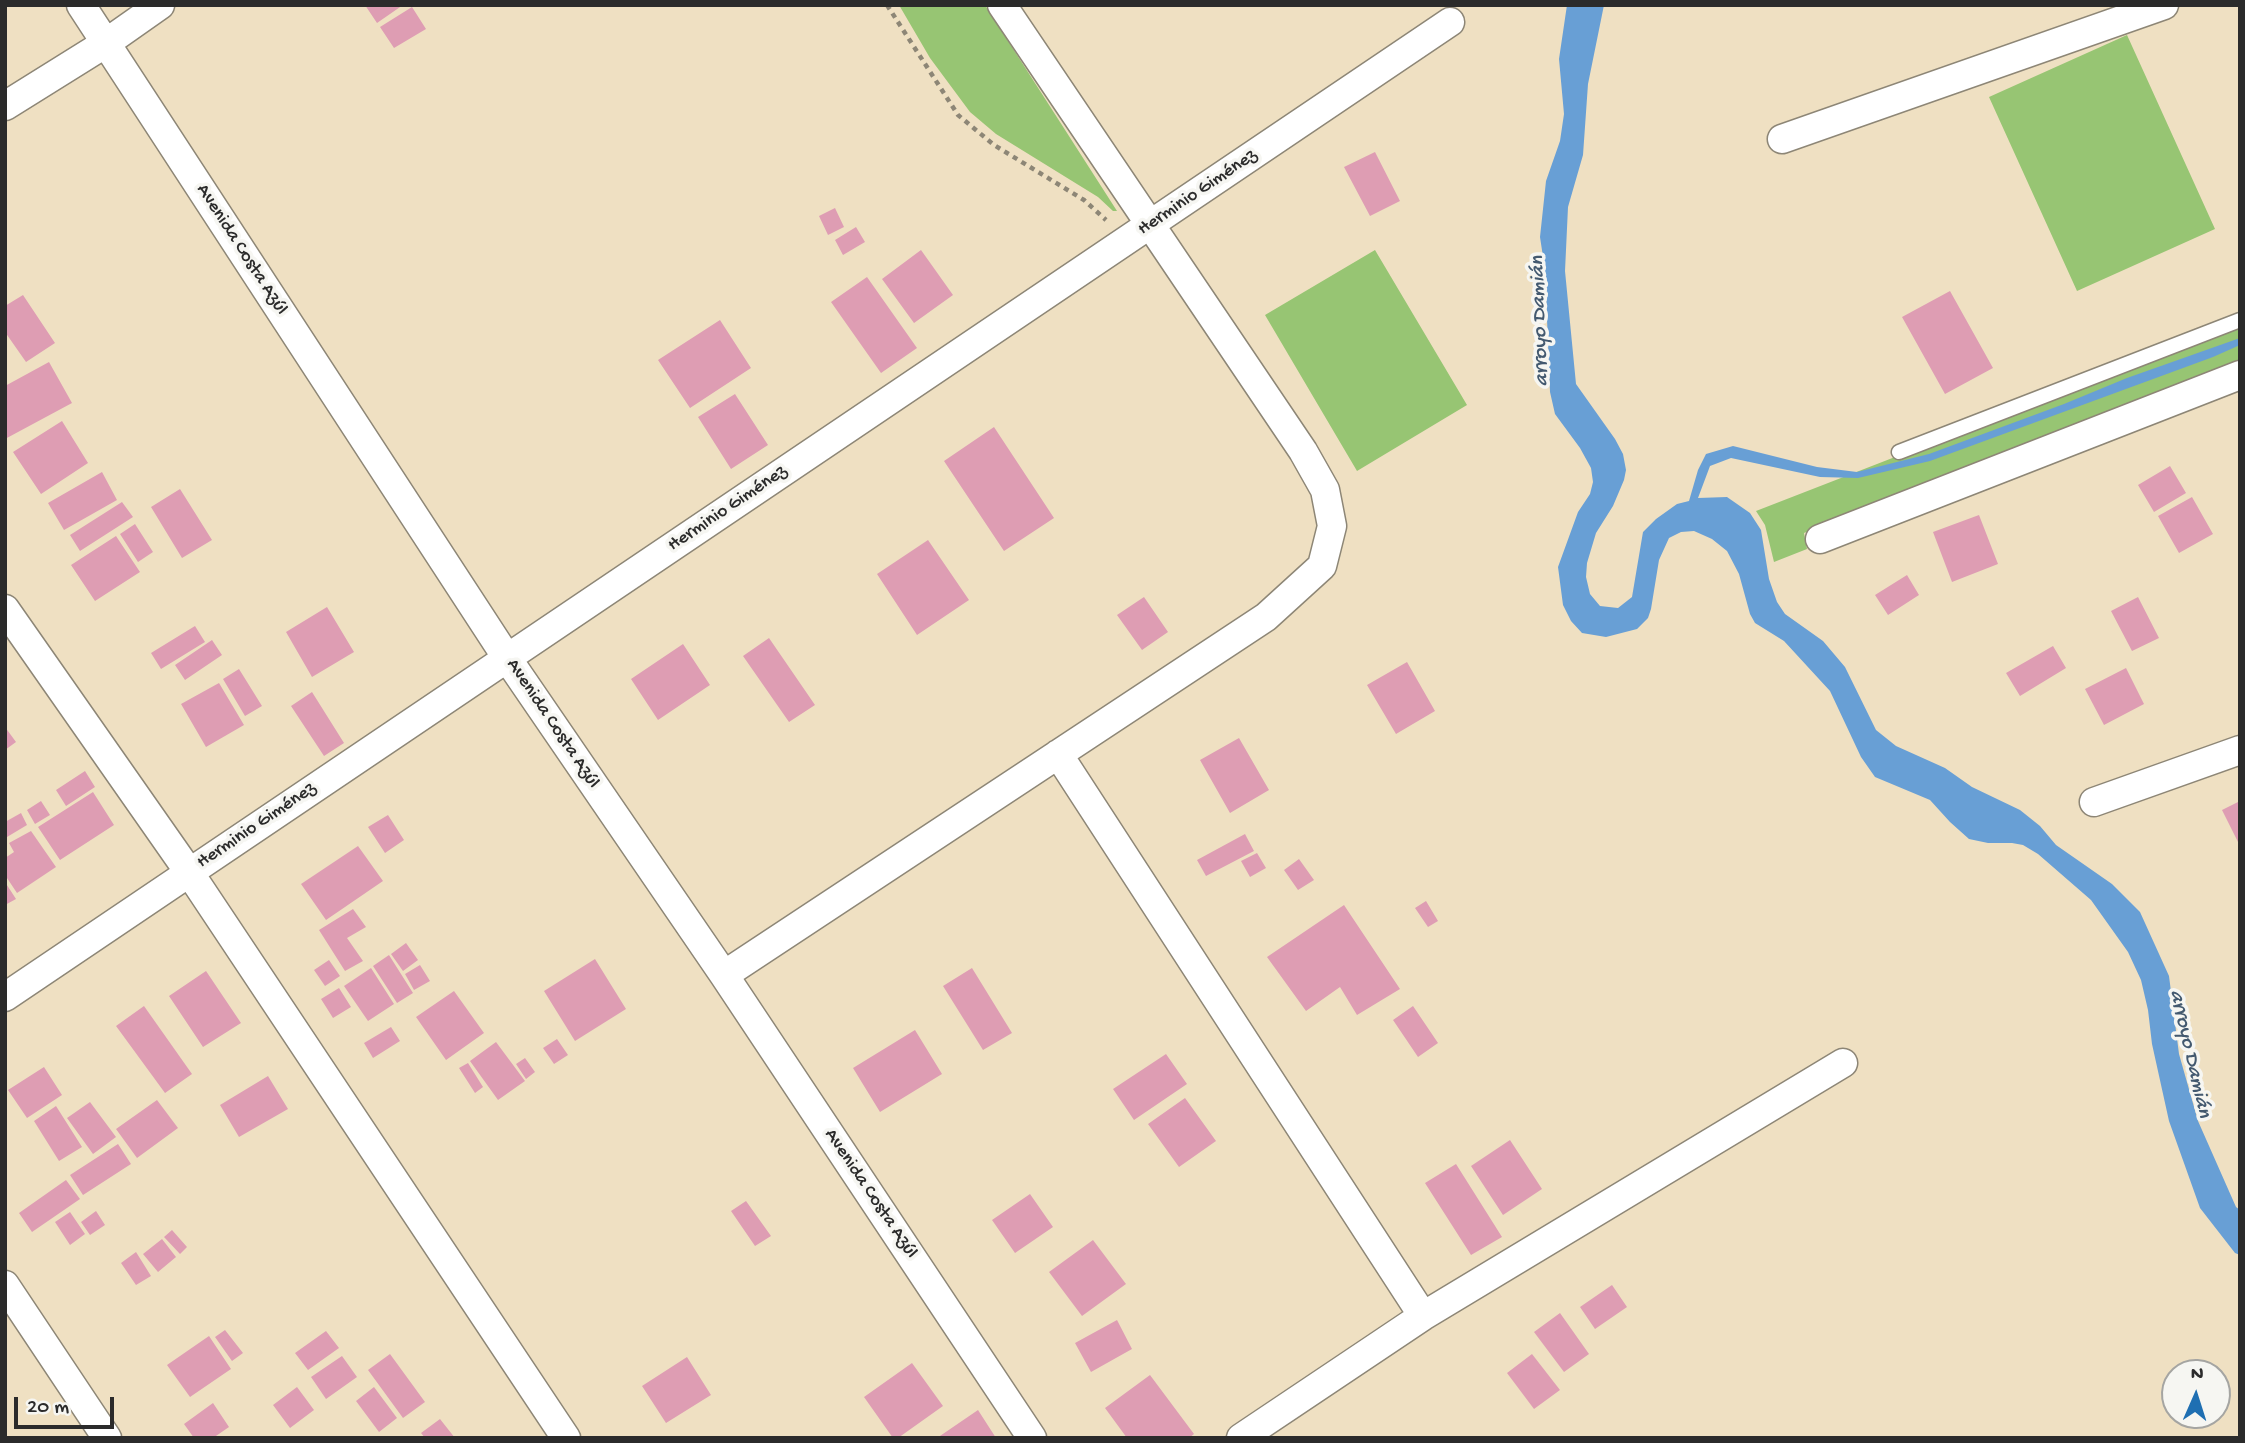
<!DOCTYPE html>
<meta charset="utf-8">
<style>
body{margin:0}
#map{position:relative;width:2245px;height:1443px;overflow:hidden;background:#efe0c2;font-family:"Gochi Hand",sans-serif}
canvas{display:block}
.frame{position:absolute;inset:0;border:7px solid #2b2b2b;pointer-events:none}
.north{position:absolute;left:2161px;top:1359px;width:70px;height:70px;box-sizing:border-box;background:#f6f6f2;border:2px solid #a5a5a2;border-radius:50%;rotate:3deg;font-size:19px;font-weight:700;line-height:28px;text-align:center;color:#2b2b2b}
.north::after{content:'';display:block;margin:auto;width:24px;height:32px;background:#1f6fb2;clip-path:polygon(50% 0,100% 100%,50% 72%,0 100%)}
.scale{position:absolute;left:14px;top:1397px;width:100px;height:32px;box-sizing:border-box;border:4px solid #2b2b2b;border-top:0;padding-left:9px;font-size:21px;line-height:24px;white-space:nowrap;color:#2b2b2b;-webkit-text-stroke:5px #f6f6f2;paint-order:stroke}
</style>
<div id="map">
<canvas width="2245" height="1443"></canvas>
<div class="frame"></div>
<div class="north">N</div>
<div class="scale">20 m</div>
</div>
<script>
const ctx = document.querySelector('canvas').getContext('2d');
ctx.lineJoin = 'round';
function fill(path, color) {
  ctx.fillStyle = color;
  ctx.fill(path, 'evenodd');
}
function toPath(rows) {
  const path = new Path2D();
  for (const r of rows) {
    path.moveTo(r[0], r[1]);
    for (let i = 2; i < r.length; i += 2) path.lineTo(r[i], r[i + 1]);
  }
  return path;
}
function trace(path, color, width, dash) {
  ctx.strokeStyle = color;
  ctx.lineWidth = width;
  ctx.lineCap = dash ? 'butt' : 'round';
  ctx.setLineDash(dash || []);
  ctx.stroke(path);
}
function drawText(font, color, halo, rows, align = 'center') {
  ctx.font = font + ' "Gochi Hand",sans-serif';
  ctx.lineWidth = 7;
  ctx.setLineDash([]);
  ctx.textBaseline = 'middle';
  ctx.strokeStyle = halo;
  ctx.fillStyle = color;
  for (const [text, x, y, turn = 0] of rows) {
    ctx.save();
    ctx.translate(x, y);
    ctx.rotate((+turn || 0) * Math.PI / 180);
    ctx.textAlign = isNaN(turn) ? turn : align;
    if (halo) ctx.strokeText(text, 0, 0);
    ctx.fillText(text, 0, 0);
    ctx.restore();
  }
}
const green = toPath([
 [899,5,985,5,1117,211,1113,211,1098,197,996,134,970,112,930,58],
 [2127,35,2215,229,2077,291,1989,97],
 [1375,250,1467,405,1357,471,1265,315],
 [2240,323,2240,364,1804,533,1807,549,1774,562,1765,525,1756,511]
]);
const water = toPath([
 [1567,5,1604,5,1588,84,1583,155,1568,207,1565,271,1576,384,1615,439,1623,454,1626,470,1624,480,1613,506,1596,533,1587,563,1586,577,1590,594,1600,606,1618,608,1632,597,1643,532,1656,519,1677,504,1689,501,1698,470,1706,454,1733,446,1817,467,1857,472,1929,454,2064,404,2127,378,2240,338,2240,345,2213,357,1930,461,1858,478,1820,477,1731,458,1710,466,1698,498,1727,497,1750,513,1761,530,1769,579,1777,602,1785,614,1823,641,1845,667,1876,730,1896,746,1945,768,1972,787,2020,810,2040,826,2056,845,2112,884,2140,912,2169,976,2179,1054,2198,1121,2236,1207,2240,1210,2240,1255,2235,1253,2200,1208,2169,1121,2152,1044,2148,1010,2141,980,2128,952,2091,900,2038,854,2023,845,2012,843,1988,843,1969,839,1950,822,1930,800,1875,777,1861,757,1830,691,1784,641,1755,623,1750,614,1739,574,1727,551,1712,539,1694,531,1681,532,1669,538,1659,560,1651,609,1648,618,1637,629,1606,637,1582,633,1571,621,1563,605,1558,567,1578,512,1590,494,1593,482,1591,468,1580,448,1555,414,1550,392,1545,270,1540,237,1546,181,1560,141,1564,114,1559,59]
]);
const building = toPath([
 [365,5,403,5,377,23],
 [412,7,426,29,394,48,380,27],
 [1375,152,1400,201,1370,216,1344,167],
 [835,208,844,227,828,235,819,216],
 [856,227,865,242,843,255,835,240],
 [921,250,953,295,914,323,882,279],
 [867,277,917,348,881,373,831,302],
 [1950,291,1993,368,1945,394,1902,317],
 [23,295,55,343,26,362,5,332,5,306],
 [720,320,751,368,690,408,658,360],
 [49,362,72,403,5,439,5,386],
 [735,394,768,445,731,469,698,417],
 [62,421,88,463,41,494,13,452],
 [994,427,1054,518,1004,551,944,461],
 [2170,466,2186,493,2154,512,2138,485],
 [102,472,117,500,64,530,48,503],
 [180,489,212,540,182,558,151,507],
 [2192,497,2213,534,2179,553,2158,516],
 [122,502,133,517,80,551,70,535],
 [1979,515,1998,564,1952,582,1933,532],
 [135,524,153,552,138,562,120,534],
 [116,536,140,572,95,601,71,565],
 [928,540,969,600,917,635,877,574],
 [1907,575,1919,595,1888,615,1875,595],
 [1144,597,1168,632,1142,650,1117,615],
 [2138,597,2159,638,2132,651,2111,611],
 [327,607,354,652,312,677,286,632],
 [195,626,205,642,161,669,151,653],
 [769,638,815,705,789,722,743,656],
 [212,640,222,655,185,680,175,665],
 [683,644,710,685,658,720,631,679],
 [2053,646,2066,668,2020,696,2006,673],
 [1407,662,1435,711,1396,734,1367,685],
 [2126,668,2144,704,2104,725,2085,689],
 [239,669,262,706,245,716,223,679],
 [219,683,244,725,206,747,181,704],
 [312,692,344,743,324,756,291,706],
 [5,727,16,742,5,750],
 [1239,738,1269,790,1230,813,1200,760],
 [85,771,95,787,66,806,56,790],
 [93,792,114,825,60,860,38,827],
 [41,801,50,815,35,824,27,810],
 [2240,801,2240,846,2222,810],
 [21,813,27,825,7,837,5,822],
 [388,815,404,840,385,853,368,827],
 [31,831,56,867,17,893,5,875,5,858,14,852,9,843],
 [1245,834,1254,851,1206,876,1197,860],
 [358,846,383,881,326,920,301,884],
 [1257,853,1266,868,1250,877,1241,861],
 [1299,859,1314,880,1298,890,1284,870],
 [5,882,16,899,5,905],
 [1426,901,1438,921,1428,927,1415,908],
 [1344,905,1400,989,1357,1015,1340,987,1306,1011,1267,957],
 [353,909,366,927,347,938,363,961,345,971,319,930],
 [406,943,418,960,403,971,391,954],
 [389,955,413,993,397,1003,373,966],
 [595,959,626,1009,575,1041,544,991],
 [329,960,340,976,325,986,314,970],
 [420,965,430,981,414,990,405,974],
 [371,968,394,1004,368,1021,344,986],
 [972,968,1012,1033,983,1050,943,986],
 [206,971,241,1023,203,1047,169,996],
 [339,988,351,1007,333,1018,321,999],
 [454,991,484,1033,446,1060,416,1017],
 [144,1006,192,1074,165,1093,116,1026],
 [1413,1006,1438,1043,1418,1057,1393,1020],
 [391,1027,400,1041,373,1058,364,1043],
 [915,1030,942,1074,880,1112,853,1068],
 [557,1039,568,1055,554,1064,543,1048],
 [496,1042,525,1081,498,1100,470,1061],
 [1166,1054,1187,1084,1134,1120,1113,1089],
 [525,1058,535,1072,526,1079,516,1064],
 [468,1063,483,1087,475,1093,459,1068],
 [44,1067,62,1095,27,1118,8,1090],
 [268,1076,288,1109,239,1137,220,1105],
 [1185,1098,1216,1141,1179,1167,1148,1124],
 [157,1100,178,1128,137,1158,116,1129],
 [90,1102,116,1137,93,1154,67,1118],
 [56,1106,82,1147,59,1161,34,1121],
 [1510,1140,1542,1189,1503,1215,1471,1166],
 [118,1144,131,1164,83,1195,70,1175],
 [1456,1164,1502,1237,1471,1255,1425,1183],
 [66,1180,80,1199,32,1232,19,1213],
 [1030,1194,1053,1227,1015,1253,992,1220],
 [746,1201,771,1236,755,1246,731,1211],
 [96,1211,105,1225,90,1235,81,1222],
 [70,1212,85,1234,70,1245,55,1222],
 [172,1230,187,1247,180,1254,164,1237],
 [162,1239,176,1257,158,1272,143,1254],
 [1093,1240,1126,1284,1082,1316,1049,1272],
 [136,1252,151,1276,136,1285,121,1263],
 [1612,1285,1627,1307,1595,1329,1580,1307],
 [1560,1313,1589,1354,1564,1372,1534,1332],
 [1117,1320,1132,1349,1091,1372,1075,1343],
 [225,1330,243,1353,232,1361,215,1337],
 [326,1331,339,1348,308,1370,295,1353],
 [209,1336,231,1369,190,1397,167,1365],
 [390,1354,425,1402,403,1418,368,1370],
 [1532,1354,1560,1390,1534,1409,1507,1373],
 [342,1356,357,1377,326,1399,311,1377],
 [687,1357,711,1395,666,1423,642,1386],
 [912,1363,943,1406,898,1438,893,1438,864,1397],
 [1150,1375,1194,1434,1189,1438,1127,1438,1105,1408],
 [297,1387,314,1410,290,1428,273,1405],
 [374,1387,397,1418,379,1432,356,1401],
 [213,1403,229,1427,213,1438,194,1438,184,1424],
 [978,1410,996,1438,937,1438],
 [440,1419,455,1438,425,1438,421,1433]
]);
const path = toPath([
 [887,5,958,115,994,145,1084,200,1106,220]
]);
const lane = toPath([
 [1899,452,2240,320]
]);
const street = toPath([
 [81,5,507,658,724,975,1032,1438],
 [5,106,106,43,160,5],
 [1782,139,2164,5],
 [1820,539,2240,375],
 [5,609,189,872,566,1438],
 [1058,754,1423,1316],
 [2094,802,2240,750],
 [724,975,1266,617,1322,566,1332,526,1325,490,1303,451,1002,5],
 [5,997,1450,22],
 [5,1285,107,1438],
 [1241,1438,1423,1316,1843,1063]
]);
const streetNames = [
 ["Herminio Giménez",1198,193,-34],
 ["Avenida Costa Azúl",241,250,57],
 ["Herminio Giménez",728,509,-34],
 ["Avenida Costa Azúl",552,724,56],
 ["Herminio Giménez",257,826,-34],
 ["Avenida Costa Azúl",870,1194,56]
];
const waterNames = [
 ["arroyo Damián",1541,321,-92],
 ["arroyo Damián",2189,1054,77]
];
fill(green, '#97c573');
fill(water, '#689fd5');
fill(building, '#de9db3');
trace(lane, '#8d8676', 17);
trace(street, '#8d8676', 31);
trace(path, '#8d8676', 4.5, [5, 5]);
trace(lane, '#fff', 14);
trace(street, '#fff', 28);
drawText('19px', '#2b2b2b', '#f6f6f2', streetNames);
drawText('italic 21px', '#43596f', '#f6f6f2', waterNames);
</script>
